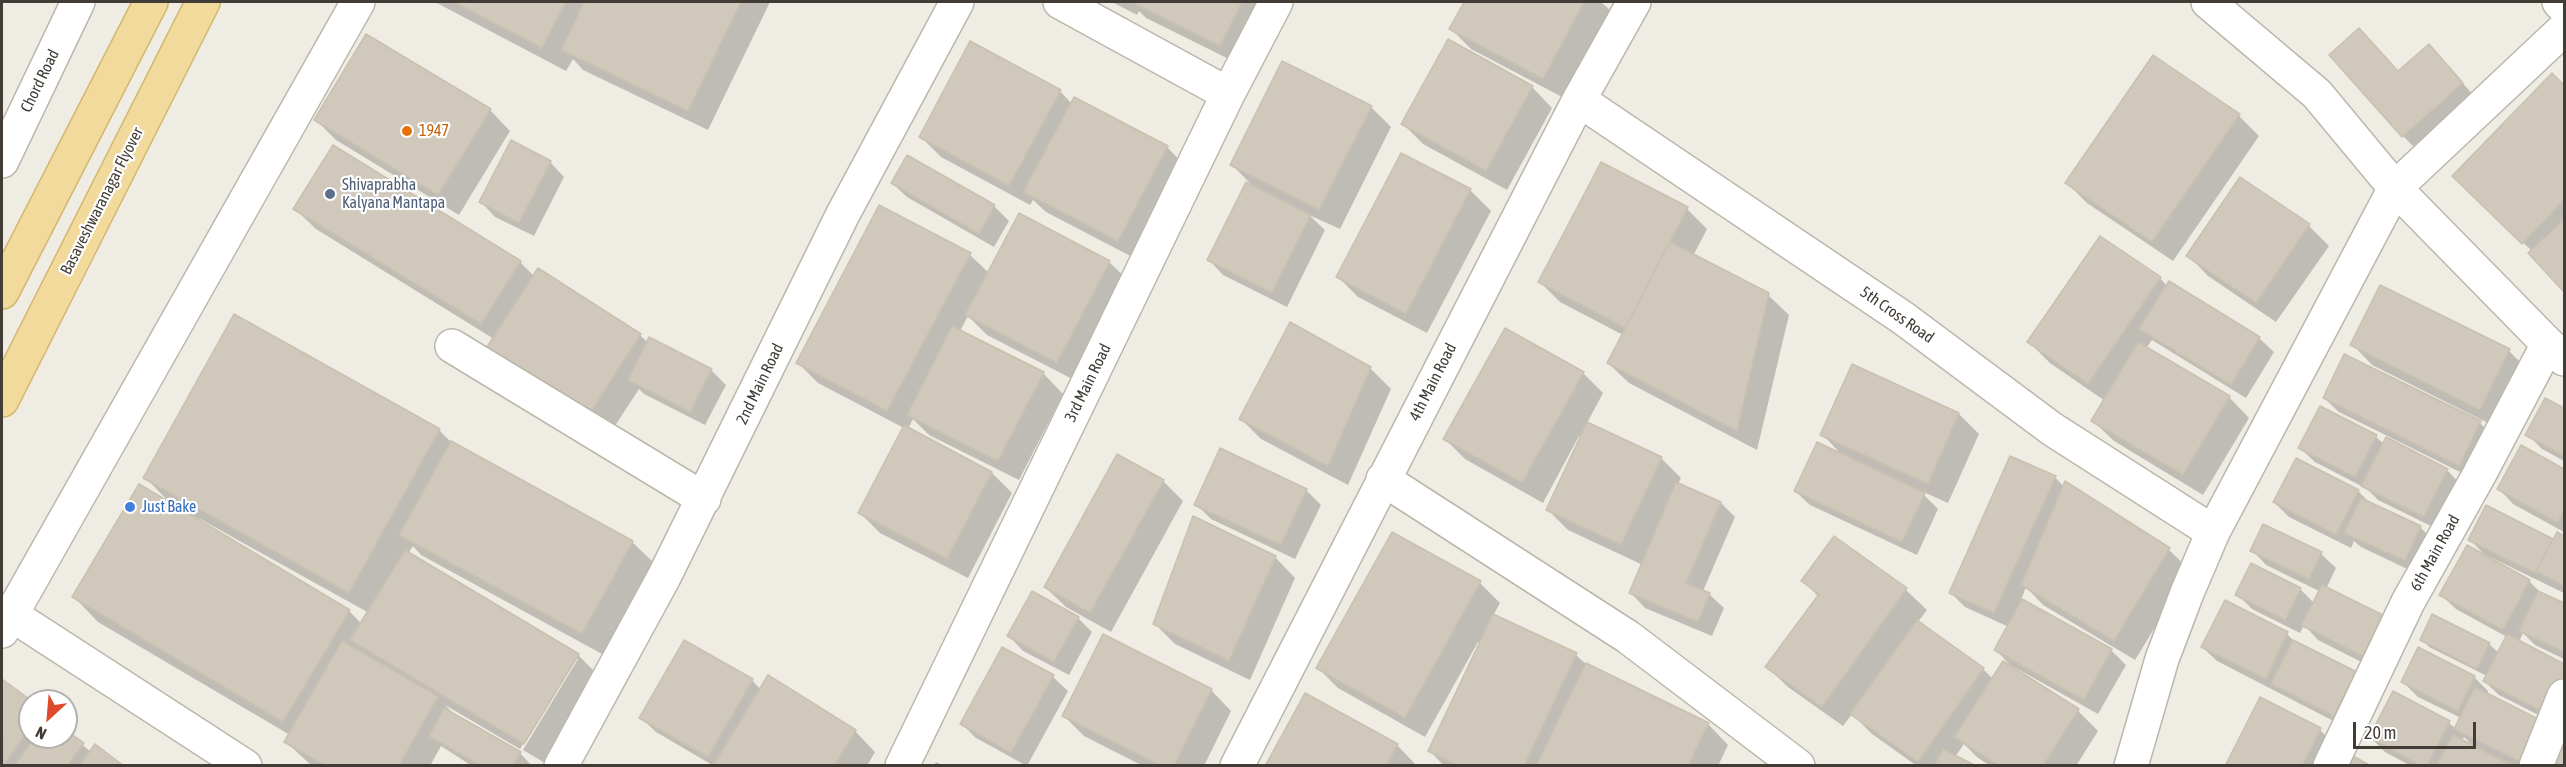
<!DOCTYPE html>
<style>
body{margin:0}
#map{position:relative;width:2566px;height:767px;overflow:hidden;background:#efece4;font-family:"Asap Condensed",sans-serif}
canvas{display:block}
.frame{position:absolute;inset:0;border:3px solid #413c35;pointer-events:none}
.north{position:absolute;left:18px;top:689px;width:60px;height:60px;box-sizing:border-box;background:#fff;border:2px solid #b3b1ae;border-radius:50%;rotate:206deg;font-size:16px;font-weight:700;line-height:24px;text-align:center;color:#413c35}
.north::after{content:'';display:block;margin:auto;width:21px;height:27px;background:#de4b2c;clip-path:polygon(50% 0,100% 100%,50% 72%,0 100%)}
.scale{position:absolute;left:2353px;top:722px;width:123px;height:27px;box-sizing:border-box;border:3px solid #413c35;border-top:0;padding-left:8px;font-size:18px;line-height:21px;white-space:nowrap;color:#413c35;-webkit-text-stroke:4px #fff;paint-order:stroke}
</style>
<div id="map">
<canvas width="2566" height="767"></canvas>
<div class="frame"></div>
<div class="north">N</div>
<div class="scale">20 m</div>
</div>
<script>
const ctx = document.querySelector('canvas').getContext('2d');
ctx.lineJoin = 'round';
function fill(path, color) {
  ctx.fillStyle = color;
  ctx.fill(path, 'evenodd');
}
function toPath(rows) {
  const path = new Path2D();
  for (const r of rows) {
    path.moveTo(r[0], r[1]);
    for (let i = 2; i < r.length; i += 2) path.lineTo(r[i], r[i + 1]);
  }
  return path;
}
function trace(path, color, width, dash) {
  ctx.strokeStyle = color;
  ctx.lineWidth = width;
  ctx.lineCap = dash ? 'butt' : 'round';
  ctx.setLineDash(dash || []);
  ctx.stroke(path);
}
function drawText(font, color, halo, rows, align = 'center') {
  ctx.font = font + ' "Asap Condensed",sans-serif';
  ctx.lineWidth = 4.5;
  ctx.setLineDash([]);
  ctx.textBaseline = 'middle';
  ctx.strokeStyle = halo;
  ctx.fillStyle = color;
  for (const [text, x, y, turn = 0] of rows) {
    ctx.save();
    ctx.translate(x, y);
    ctx.rotate((+turn || 0) * Math.PI / 180);
    ctx.textAlign = isNaN(turn) ? turn : align;
    if (halo) ctx.strokeText(text, 0, 0);
    ctx.fillText(text, 0, 0);
    ctx.restore();
  }
}
const shadow = toPath([
 [435,2,770,2,708,130,583,70,573,59,566,71],
 [1112,2,1272,2,1241,65,1146,18,1139,11,1137,15],
 [1466,2,1601,2,1610,10,1564,98,1471,49,1451,29],
 [2153,57,2239,116,2259,136,2173,261,2087,203,2067,183],
 [2443,61,2476,98,2417,150,2403,136,2399,72],
 [2552,75,2564,87,2564,289,2530,253,2532,251,2474,196],
 [1532,87,1552,108,1507,190,1423,144,1403,124],
 [1060,91,1072,104,1167,147,1187,168,1138,260,1046,212,1033,200,1030,205,941,157,921,137],
 [1371,107,1391,127,1340,229,1309,215,1325,230,1287,307,1223,275,1209,260,1254,187,1232,165],
 [490,110,510,131,459,215,336,140,316,120],
 [1402,155,1470,190,1491,211,1427,333,1358,297,1338,277],
 [550,162,564,177,534,236,495,217,481,202],
 [892,183,994,206,1009,221,994,247,907,197],
 [295,209,520,262,534,276,640,335,648,343,650,339,712,371,726,385,705,425,644,394,639,389,609,435,494,339,316,229],
 [1687,209,1707,229,1693,256,1768,295,1789,315,1757,450,1629,383,1608,363,1623,335,1560,302,1539,281],
 [2309,226,2329,246,2276,322,2208,276,2188,255],
 [970,255,989,273,1109,262,1130,282,1078,382,987,335,968,316,960,331,1043,373,1063,394,1019,480,929,435,913,419,908,429,992,473,1012,493,968,578,880,533,860,513,904,428,818,383,798,363],
 [2160,278,2167,286,2259,338,2274,352,2246,398,2152,340,2146,348,2229,397,2249,418,2203,495,2114,441,2093,421,2105,401,2050,363,2029,342],
 [2352,344,2509,351,2529,371,2500,429,2372,365],
 [1853,366,1959,414,1979,434,1948,503,1919,490,1938,509,1917,555,1810,505,1795,491,1843,456,1822,434],
 [1370,368,1391,389,1348,485,1261,439,1241,419],
 [1583,373,1603,393,1587,423,1661,458,1681,478,1678,484,1721,503,1735,517,1703,591,1709,594,1724,608,1712,636,1645,608,1631,593,1643,565,1568,530,1548,510,1581,437,1579,436,1543,503,1465,459,1445,439],
 [2324,398,2480,423,2494,437,2474,479,2339,412],
 [2546,400,2564,410,2564,461,2542,449,2527,434],
 [439,430,451,442,632,542,653,562,602,654,421,555,413,546,408,554,578,655,598,675,545,763,523,750,578,659,574,659,520,749,445,705,456,716,520,753,532,766,472,766,441,746,430,766,312,766,286,742,290,735,98,622,74,597,171,504,145,477],
 [200,519,369,613,362,624,349,611,198,521],
 [2376,437,2384,444,2447,470,2461,485,2439,530,2378,500,2367,489,2315,462,2300,448],
 [2521,447,2564,471,2564,532,2513,504,2499,489],
 [2055,477,2064,487,2066,483,2169,550,2190,570,2135,660,2043,605,2026,587,2021,600,2111,650,2126,665,2098,714,2014,667,2013,669,2078,711,2098,731,2076,766,1990,766,1977,757,1964,744,1955,757,1973,766,1917,766,1872,734,1852,714,1843,726,1788,687,1767,667,1819,597,1803,581,1835,538,1906,590,1927,610,1917,623,1983,669,1993,679,2013,668,1996,650,2009,627,1965,607,1950,592],
 [1163,481,1183,501,1111,632,1066,607,1045,587],
 [1306,490,1321,505,1295,559,1211,519,1196,504],
 [2358,491,2372,505,2421,528,2435,542,2420,575,2361,547,2354,541,2351,548,2289,517,2274,502],
 [2487,507,2554,541,2557,534,2564,538,2564,593,2490,557,2489,559,2529,581,2543,595,2564,605,2564,659,2535,645,2523,633,2519,642,2564,665,2564,728,2499,695,2484,681,2487,676,2429,647,2422,639,2489,644,2499,653,2507,637,2456,609,2441,595,2488,558,2470,540],
 [2263,526,2321,554,2336,568,2326,589,2379,671,2318,640,2304,625,2300,633,2252,609,2237,594,2300,589,2315,604,2321,592,2266,565,2252,550],
 [1275,557,1295,578,1250,680,1175,644,1155,624],
 [1480,583,1500,603,1493,616,1576,655,1587,665,1708,724,1728,745,1718,766,1444,766,1430,751,1480,643,1478,642,1425,737,1338,688,1318,668],
 [1078,618,1092,632,1069,675,1023,651,1009,636],
 [2287,634,2296,643,2356,673,2349,729,2217,661,2202,647],
 [1002,649,1053,677,1068,691,1027,766,976,738,962,724],
 [2474,677,2488,691,2487,695,2539,766,2411,766,2385,752,2370,737,2394,693,2449,723,2456,729,2461,718,2418,697,2403,682],
 [2464,737,2474,747,2462,741],
 [752,680,761,690,855,731,875,752,867,766,714,766,656,732,641,718],
 [2,681,30,701,30,737,66,737,66,731,91,752,122,766,2,766],
 [1211,690,1231,711,1204,766,1143,766,1084,736,1063,715],
 [2320,730,2334,744,2323,766,2227,766],
 [1397,745,1417,766,1267,766],
 [936,762,944,766,934,766]
]);
const building = toPath([
 [454,2,566,2,542,48,454,2],
 [584,2,741,2,688,111,561,50,584,2],
 [1131,2,1242,2,1220,46,1131,2],
 [1464,2,1584,2,1543,79,1449,29,1464,2],
 [2359,28,2398,71,2429,44,2463,83,2402,137,2329,55,2359,28],
 [366,34,491,109,438,195,314,120,366,34],
 [1448,39,1533,86,1486,171,1401,124,1448,39],
 [970,41,1061,90,1009,186,919,137,970,41],
 [2153,55,2240,114,2152,242,2065,183,2153,55],
 [1282,61,1372,106,1319,210,1230,165,1282,61],
 [2552,73,2564,85,2564,200,2522,244,2452,176,2552,73],
 [1074,97,1168,146,1118,241,1023,192,1074,97],
 [511,140,551,161,519,223,479,202,511,140],
 [333,145,521,261,481,324,293,209,333,145],
 [1401,153,1471,189,1406,314,1336,277,1401,153],
 [907,155,995,205,979,234,891,183,907,155],
 [1601,162,1688,207,1625,328,1538,282,1601,162],
 [2240,177,2310,224,2256,303,2186,256,2240,177],
 [1246,182,1311,215,1272,293,1207,260,1246,182],
 [879,205,971,253,887,411,796,363,879,205],
 [1019,213,1110,261,1057,363,965,315,1019,213],
 [2564,219,2564,292,2528,253,2564,219],
 [2100,236,2161,277,2088,384,2027,342,2100,236],
 [1670,242,1769,293,1737,431,1607,363,1670,242],
 [538,268,641,334,588,416,485,350,538,268],
 [2169,281,2260,337,2231,385,2139,329,2169,281],
 [2380,285,2510,349,2480,410,2350,345,2380,285],
 [234,314,440,429,349,593,143,478,234,314],
 [1290,322,1371,367,1328,466,1239,419,1290,322],
 [952,326,1044,372,998,461,907,415,952,326],
 [1505,328,1584,372,1522,483,1443,439,1505,328],
 [649,337,712,369,690,412,628,380,649,337],
 [2138,342,2230,396,2183,475,2091,421,2138,342],
 [2344,354,2481,421,2459,466,2323,398,2344,354],
 [1852,364,1959,413,1928,484,1820,435,1852,364],
 [2545,398,2564,408,2564,456,2525,435,2545,398],
 [2320,406,2377,435,2355,477,2298,448,2320,406],
 [1587,422,1662,457,1621,545,1546,510,1587,422],
 [904,425,992,472,947,559,858,513,904,425],
 [2386,437,2448,469,2424,517,2361,486,2386,437],
 [451,441,633,541,582,634,399,535,451,441],
 [1817,442,1925,493,1902,542,1794,491,1817,442],
 [2521,445,2564,469,2564,510,2558,523,2497,489,2521,445],
 [1220,448,1307,489,1281,545,1194,505,1220,448],
 [1117,454,1164,480,1090,613,1044,587,1117,454],
 [2010,456,2056,476,1994,613,1949,593,2010,456],
 [2296,458,2359,490,2336,535,2273,502,2296,458],
 [2065,481,2170,548,2114,641,2021,585,2065,481],
 [1676,482,1721,502,1686,583,1710,593,1698,622,1629,593,1676,482],
 [139,484,350,610,283,722,72,597,139,484],
 [2361,498,2421,526,2405,561,2344,533,2361,498],
 [2486,505,2553,539,2535,573,2468,540,2486,505],
 [1193,516,1276,556,1229,661,1153,624,1193,516],
 [2263,524,2322,552,2309,579,2250,551,2263,524],
 [1392,532,1481,581,1405,718,1316,668,1392,532],
 [2557,532,2564,536,2564,586,2536,571,2557,532],
 [1834,536,1907,588,1822,707,1765,667,1819,594,1801,581,1834,536],
 [2467,545,2530,580,2503,630,2439,595,2467,545],
 [405,550,579,654,524,744,350,640,405,550],
 [2251,563,2301,588,2285,620,2235,595,2251,563],
 [2322,585,2385,616,2364,657,2301,625,2322,585],
 [1032,591,1079,617,1054,662,1007,636,1032,591],
 [2538,591,2564,603,2564,652,2519,631,2538,591],
 [2022,599,2112,649,2084,700,1994,650,2022,599],
 [2225,600,2288,632,2266,679,2201,647,2225,600],
 [1493,614,1577,653,1524,766,1458,766,1428,751,1493,614],
 [2432,614,2490,643,2477,669,2420,640,2432,614],
 [1917,620,1984,668,1918,762,1850,714,1917,620],
 [1103,634,1212,689,1174,766,1161,766,1062,716,1103,634],
 [2507,634,2564,664,2564,685,2549,715,2483,681,2507,634],
 [684,640,753,679,708,757,639,718,684,640],
 [2293,640,2357,672,2334,716,2271,684,2293,640],
 [342,641,438,696,399,766,326,766,284,742,342,641],
 [1002,647,1054,675,1011,753,960,724,1002,647],
 [2418,647,2475,676,2458,711,2401,682,2418,647],
 [2003,661,2079,709,2043,766,1999,766,1954,737,2003,661],
 [1586,663,1709,723,1688,766,1536,766,1586,663],
 [768,675,856,730,834,766,717,766,714,764,768,675],
 [2,679,32,701,30,701,30,728,3,766,2,679],
 [2475,687,2540,720,2519,761,2454,729,2475,687],
 [2393,691,2450,721,2427,766,2421,766,2369,737,2393,691],
 [1305,693,1398,744,1386,766,1265,766,1305,693],
 [2260,697,2321,728,2302,766,2225,766,2260,697],
 [444,708,521,752,513,766,481,766,429,736,444,708],
 [66,730,84,743,67,766,14,766,35,737,66,737,66,730],
 [2453,735,2513,766,2436,766,2453,735],
 [2564,737,2564,766,2551,766,2564,737],
 [95,744,124,766,79,766,95,744],
 [1943,749,1976,766,1934,766,1943,749],
 [2353,756,2371,766,2349,766,2353,756]
]);
const minor = toPath([
 [1060,2,1228,94],
 [2208,2,2317,94,2395,188,2548,344,2564,359],
 [2559,2,2564,7],
 [1579,100,1903,318,2052,429,2213,532],
 [452,346,704,499],
 [1383,479,1628,637,1798,766],
 [12,615,245,766],
 [561,766,664,577,843,214,957,2],
 [902,766,1228,94,1276,2],
 [1237,766,1579,100,1634,2],
 [2131,766,2162,659,2187,593,2213,532,2395,188,2564,29],
 [2330,766,2408,602,2479,475,2548,344],
 [2536,766,2564,696]
]);
const tertiary = toPath([
 [2,161,78,2],
 [2,631,358,2]
]);
const primary = toPath([
 [2,292,151,2],
 [2,400,203,2]
]);
const markers = [
 [407,131,6,"#e8710a"],
 [330,194,6,"#5c6f8a"],
 [130,507,6,"#3f7fe0"]
];
const streetNames = [
 ["Chord Road",40,81,-64],
 ["Basaveshwaranagar Flyover",102,201,-63],
 ["5th Cross Road",1897,315,35],
 ["4th Main Road",1433,382,-63],
 ["3rd Main Road",1088,383,-64],
 ["2nd Main Road",760,384,-64],
 ["6th Main Road",2435,553,-61]
];
const foodNames = [
 ["1947",419,131]
];
const serviceNames = [
 ["Shivaprabha",342,185],
 ["Kalyana Mantapa",342,203]
];
const shopNames = [
 ["Just Bake",142,507]
];
fill(shadow, '#0003');
fill(building, '#cfc8bb');
trace(building, '#c9c0af', 1.5);
trace(minor, '#bcb7ab', 36);
trace(tertiary, '#bcb7ab', 36);
trace(primary, '#d3b76e', 36);
trace(minor, '#fff', 33);
trace(tertiary, '#fff', 33);
trace(primary, '#f1da9b', 33);
for (const [x, y, r, color] of markers) {
  const dot = new Path2D();
  dot.arc(x, y, r, 0, 2 * Math.PI);
  ctx.fillStyle = color;
  ctx.fill(dot);
  trace(dot, '#fff', 2);
}
drawText('16px', '#413c35', '#fff', streetNames);
drawText('16px', '#c56008', '#fff', foodNames, 'left');
drawText('16px', '#4e5e75', '#fff', serviceNames, 'left');
drawText('16px', '#366cbe', '#fff', shopNames, 'left');
</script>
